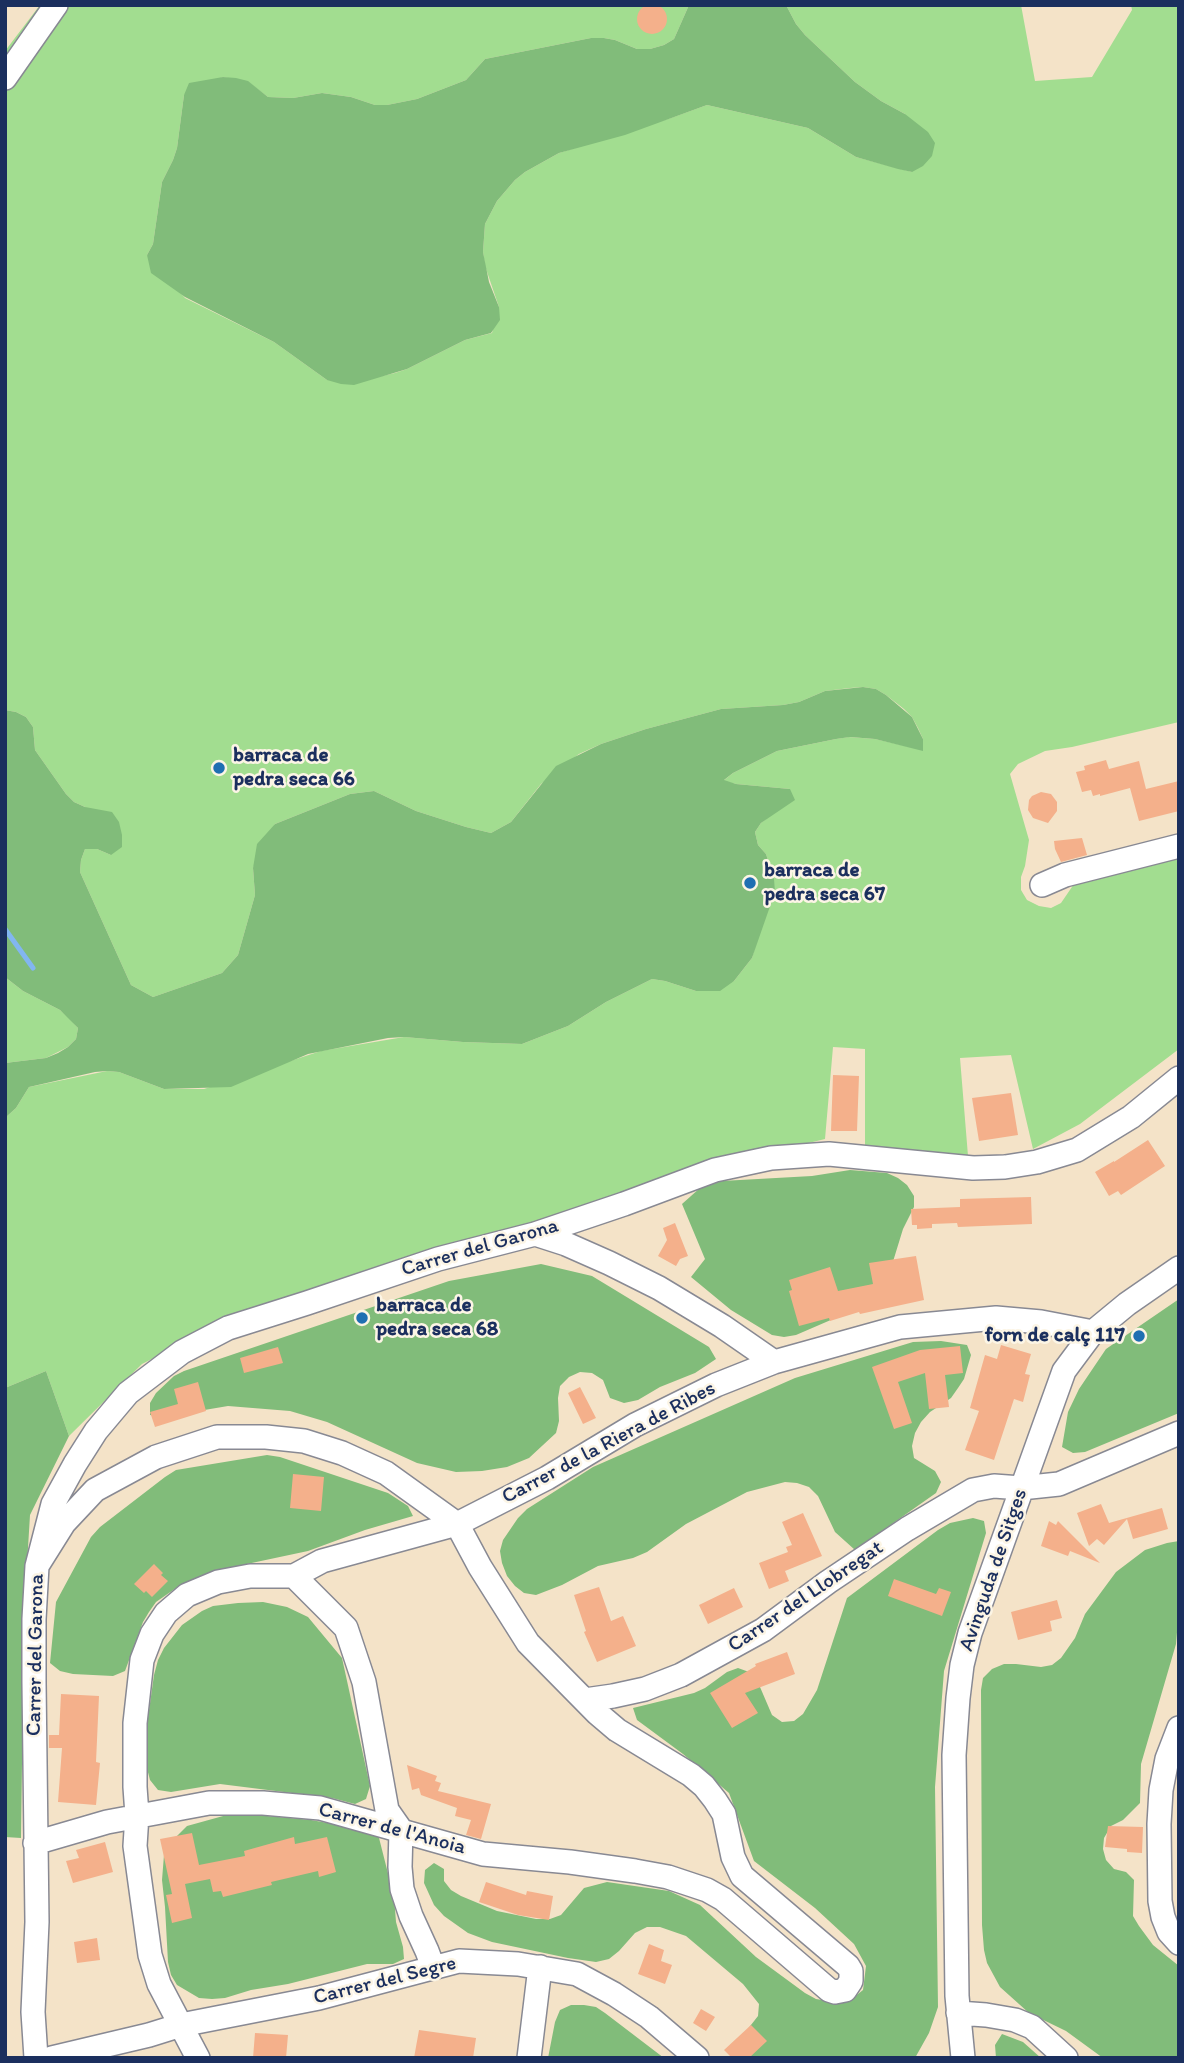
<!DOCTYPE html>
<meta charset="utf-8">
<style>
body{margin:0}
#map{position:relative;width:1184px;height:2063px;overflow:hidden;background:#f4e3c8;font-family:Itim,sans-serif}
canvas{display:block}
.frame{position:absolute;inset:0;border:7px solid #1b2f5e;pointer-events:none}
</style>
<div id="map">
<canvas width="1184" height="2063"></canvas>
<div class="frame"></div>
</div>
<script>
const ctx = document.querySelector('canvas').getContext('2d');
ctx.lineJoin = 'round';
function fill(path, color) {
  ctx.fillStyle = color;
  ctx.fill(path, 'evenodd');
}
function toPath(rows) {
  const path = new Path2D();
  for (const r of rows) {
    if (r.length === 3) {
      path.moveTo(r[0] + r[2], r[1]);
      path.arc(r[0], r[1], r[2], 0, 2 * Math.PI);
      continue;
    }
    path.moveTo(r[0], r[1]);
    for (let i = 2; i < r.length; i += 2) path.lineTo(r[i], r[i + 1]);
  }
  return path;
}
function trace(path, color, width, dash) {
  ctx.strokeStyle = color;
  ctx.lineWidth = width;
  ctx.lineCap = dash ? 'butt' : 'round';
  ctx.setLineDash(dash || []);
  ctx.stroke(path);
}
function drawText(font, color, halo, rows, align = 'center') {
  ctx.font = font + ' Itim,sans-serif';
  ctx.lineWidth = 5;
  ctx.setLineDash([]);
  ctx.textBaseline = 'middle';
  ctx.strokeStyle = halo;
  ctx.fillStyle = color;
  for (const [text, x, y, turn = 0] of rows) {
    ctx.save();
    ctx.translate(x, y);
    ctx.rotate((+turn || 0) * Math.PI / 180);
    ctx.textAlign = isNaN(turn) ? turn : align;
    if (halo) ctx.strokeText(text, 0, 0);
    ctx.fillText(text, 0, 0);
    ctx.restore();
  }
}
const green = toPath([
 [40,5,689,5,674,39,664,45,650,49,637,49,615,40,604,38,591,38,485,59,466,80,417,99,387,105,375,105,351,97,322,93,293,98,268,97,248,82,223,77,184,95,177,148,173,160,162,182,153,244,147,255,185,298,274,342,327,380,382,376,395,373,407,369,465,340,492,333,499,307,485,266,483,252,485,224,497,201,515,180,525,172,559,153,671,118,707,105,808,128,856,157,912,172,905,114,881,101,855,82,805,35,796,24,786,5,1021,5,1035,81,1092,77,1132,10,1131,5,1179,5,1179,722,1072,747,1045,751,1018,764,1010,774,1029,840,1025,866,1021,877,1021,890,1027,900,1039,906,1051,908,1061,903,1074,884,1179,857,1179,1049,1080,1124,1033,1149,1011,1055,960,1058,968,1156,865,1147,865,1049,833,1047,825,1139,726,1163,239,1314,142,1364,69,1436,46,1371,5,1388,5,1118,16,1108,29,1087,107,1071,119,1072,164,1089,204,1089,321,1051,404,1037,463,1042,522,1044,568,1026,606,1002,652,979,665,981,696,991,734,981,752,958,774,879,766,854,758,845,755,832,761,823,771,815,790,789,736,784,723,781,733,773,777,751,836,739,849,737,875,739,923,750,923,739,918,728,912,717,904,709,886,695,876,689,863,687,850,688,825,691,799,702,783,705,721,709,646,729,601,744,579,754,541,784,511,822,491,833,466,827,416,811,374,791,350,794,275,824,253,868,255,895,238,955,222,973,153,997,131,985,80,872,81,860,85,849,97,849,111,855,85,807,74,802,66,794,35,750,33,727,26,717,16,712,5,710,5,51],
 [5,977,23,991,60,1010,69,1018,78,1028,76,1039,68,1047,46,1058,5,1063]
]);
const forest = toPath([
 [689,5,786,5,796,24,805,35,855,82,881,101,905,114,928,132,935,143,932,156,923,166,912,172,898,169,856,157,808,128,707,105,625,135,559,153,525,172,515,180,497,201,485,224,483,252,489,282,499,307,500,320,491,333,465,340,407,369,354,385,341,384,327,380,274,342,185,297,151,273,147,255,153,244,162,182,173,160,177,148,184,95,189,83,223,77,236,78,248,81,268,97,293,98,322,93,351,97,375,105,387,105,417,99,466,80,485,59,591,38,604,38,615,40,637,49,650,49,664,45,674,39],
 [863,687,876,689,886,695,912,717,923,739,923,751,875,739,850,737,836,739,777,751,733,773,724,780,736,784,790,789,795,800,761,823,755,832,758,845,766,854,774,879,775,892,752,958,734,981,720,991,696,991,665,981,652,979,606,1002,568,1026,522,1044,463,1042,404,1037,388,1038,308,1054,231,1087,164,1089,119,1072,107,1071,95,1072,29,1087,16,1108,5,1118,5,1063,46,1058,58,1053,68,1047,76,1039,78,1028,60,1010,23,991,5,977,5,710,16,712,26,717,33,727,35,750,66,794,74,802,85,807,112,812,119,822,122,835,122,847,111,855,97,849,85,849,81,860,80,872,131,985,153,997,222,973,238,955,255,895,253,868,257,844,275,824,350,794,374,791,416,811,466,827,491,833,511,822,556,766,601,744,646,729,721,709,783,705,799,702,825,691],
 [850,1170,887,1173,898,1178,907,1185,914,1196,914,1207,903,1229,891,1268,840,1316,796,1335,784,1337,772,1335,731,1310,691,1277,705,1259,682,1204,700,1188,722,1181,812,1176],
 [541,1264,592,1276,709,1347,716,1359,695,1373,660,1387,638,1400,624,1403,610,1398,603,1380,592,1373,580,1372,569,1377,560,1386,558,1398,559,1421,556,1433,529,1458,507,1467,482,1471,456,1472,417,1463,327,1422,290,1411,228,1406,163,1417,150,1415,150,1403,156,1393,174,1376,184,1371,449,1281],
 [1179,1299,1179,1413,1085,1452,1073,1453,1062,1447,1068,1412,1079,1389,1106,1349],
 [941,1341,967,1345,971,1355,964,1379,958,1388,951,1398,930,1412,921,1422,915,1433,912,1446,914,1458,935,1471,941,1482,936,1493,855,1550,835,1532,818,1496,809,1487,797,1483,785,1482,747,1492,686,1524,647,1552,633,1558,598,1566,562,1585,536,1595,524,1593,515,1586,507,1576,502,1563,500,1551,503,1540,518,1518,527,1509,593,1467,795,1378,913,1342],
 [46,1371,69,1436,30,1515,24,1613,21,1838,5,1837,5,1388],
 [267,1455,280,1457,388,1493,408,1506,413,1516,365,1530,308,1551,228,1568,179,1586,156,1602,149,1612,143,1622,125,1671,113,1676,73,1674,60,1671,50,1663,56,1602,91,1537,100,1527,165,1477,176,1470],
 [973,1518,984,1521,986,1533,944,1671,935,1787,938,2007,929,2033,915,2058,734,2058,740,2039,758,2016,759,2004,743,1984,686,1936,660,1927,647,1927,635,1933,619,1951,609,1959,596,1962,568,1958,492,1942,468,1933,444,1916,434,1905,424,1883,425,1870,434,1863,444,1869,444,1881,451,1890,461,1896,497,1911,536,1919,550,1919,561,1915,584,1888,607,1882,669,1891,700,1905,756,1957,805,1993,816,1999,841,2003,853,1998,863,1990,866,1966,854,1944,815,1908,754,1861,729,1793,683,1754,637,1720,633,1708,694,1693,705,1688,727,1672,738,1668,749,1672,757,1680,772,1715,782,1722,794,1721,803,1714,817,1690,847,1598,938,1530,950,1523],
 [1179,1541,1179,1609,1176,1644,1141,1764,1140,1803,1123,1820,1111,1826,1104,1838,1103,1849,1106,1860,1114,1869,1126,1872,1134,1880,1133,1916,1139,1926,1153,1945,1179,1966,1179,2058,1103,2058,1066,2031,1029,2013,1000,1987,987,1963,984,1950,982,1925,981,1690,983,1678,992,1669,1004,1664,1016,1664,1041,1667,1052,1665,1061,1658,1075,1638,1085,1614,1116,1572,1145,1550,1167,1543],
 [263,1602,287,1607,308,1617,342,1658,370,1786,366,1799,355,1804,332,1798,220,1784,171,1792,158,1790,150,1780,143,1753,154,1675,158,1660,164,1648,182,1625,202,1611,213,1606,238,1603],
 [234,1813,311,1820,367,1830,378,1834,394,1897,396,1922,403,1947,404,1959,393,1964,367,1964,288,1984,251,1990,225,1998,212,1999,199,1998,177,1985,171,1975,168,1962,165,1907,162,1880,164,1855,169,1844,187,1826],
 [571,2005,584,2005,596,2007,605,2013,664,2058,548,2058,555,2022,560,2010],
 [1002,2034,1023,2042,1041,2058,996,2058,995,2045]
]);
const stream = toPath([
 [5,929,33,968]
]);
const building = toPath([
 [652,19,15],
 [1106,760,1109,769,1139,761,1146,789,1179,781,1179,811,1139,821,1130,788,1100,796,1100,794,1093,796,1091,790,1082,792,1076,772,1085,770,1084,766],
 [1041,792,1051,794,1057,802,1057,811,1048,823,1033,818,1028,810,1029,800,1032,796],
 [1082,838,1087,855,1061,862,1055,849,1054,841],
 [833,1075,859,1076,857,1131,831,1131],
 [1011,1093,1018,1135,979,1141,972,1098],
 [1148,1140,1165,1166,1121,1195,1118,1191,1109,1196,1095,1172,1114,1161,1114,1162],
 [1031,1197,1032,1224,958,1227,957,1223,932,1224,932,1228,917,1229,917,1225,912,1225,911,1209,960,1207,960,1199],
 [675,1223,688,1256,680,1259,676,1266,658,1256,667,1240,663,1228],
 [916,1256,924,1300,860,1314,859,1312,830,1321,829,1318,799,1326,789,1291,792,1290,789,1280,830,1267,838,1291,873,1284,869,1263],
 [1001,1345,1031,1354,1025,1374,1030,1375,1023,1402,1014,1399,994,1460,965,1450,979,1411,970,1408,985,1355,997,1359],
 [960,1346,963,1373,945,1375,949,1407,929,1409,925,1373,898,1382,912,1423,894,1429,872,1367,920,1350],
 [278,1347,283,1363,244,1373,240,1358],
 [198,1382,206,1411,155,1427,150,1412,178,1404,174,1389],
 [580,1387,596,1418,583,1424,568,1393],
 [293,1474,324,1477,321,1511,290,1508],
 [1101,1504,1109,1523,1162,1508,1168,1529,1133,1539,1127,1519,1104,1545,1097,1539,1089,1546,1077,1513],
 [803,1513,822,1556,785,1571,789,1581,769,1589,759,1563,788,1552,786,1547,792,1545,782,1522],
 [1049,1521,1056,1525,1058,1521,1100,1563,1070,1551,1068,1556,1041,1546],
 [154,1564,163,1573,161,1575,168,1581,152,1597,146,1591,144,1593,134,1584],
 [894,1579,936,1594,939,1588,951,1592,942,1616,888,1596],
 [599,1587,611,1621,623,1616,636,1646,597,1662,584,1632,586,1631,574,1595],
 [734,1588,743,1607,708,1624,699,1605],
 [1057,1600,1062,1618,1050,1621,1052,1631,1018,1640,1011,1612],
 [787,1652,795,1674,745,1693,758,1713,732,1728,710,1693,756,1666,755,1664],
 [61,1694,99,1696,96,1762,100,1763,96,1805,58,1802,62,1748,49,1748,49,1735,59,1735],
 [407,1765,437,1776,435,1781,441,1783,438,1791,491,1804,481,1839,466,1835,471,1820,455,1816,457,1808,421,1795,419,1788,412,1790],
 [1108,1826,1143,1827,1142,1853,1127,1852,1127,1849,1105,1847],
 [192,1833,199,1865,245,1856,244,1851,294,1837,295,1844,327,1837,336,1872,319,1877,318,1871,271,1882,272,1885,223,1897,221,1891,213,1892,210,1879,185,1884,192,1918,172,1923,166,1895,172,1894,160,1839],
 [105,1842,113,1872,73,1883,66,1861,79,1858,76,1850],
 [486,1882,526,1895,527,1891,553,1896,549,1920,518,1915,479,1902],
 [97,1938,100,1960,77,1963,74,1942],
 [649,1944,664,1950,661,1961,672,1965,665,1984,638,1974],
 [701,2009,715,2017,706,2031,693,2023],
 [751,2025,767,2041,749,2058,732,2058,724,2050],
 [419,2030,476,2038,473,2058,414,2058],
 [255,2033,288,2035,286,2058,253,2058]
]);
const minor = toPath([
 [5,78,56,5],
 [1042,885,1065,875,1179,846],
 [535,1234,566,1244,609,1263,659,1288,722,1326,774,1362],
 [294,1576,346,1628,364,1682,387,1810,401,1830,400,1867,402,1889,411,1916,427,1951,433,1967],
 [585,1700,613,1696,645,1689,681,1675,763,1630,828,1582,907,1529,973,1490,994,1486,1021,1488,1059,1484,1179,1433],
 [1179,1728,1167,1759,1161,1790,1159,1824,1160,1901,1163,1917,1169,1932,1179,1943],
 [35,1843,107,1822,209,1803,263,1803,320,1808,483,1854,570,1862,635,1871,668,1877,707,1890,723,1899,829,1990,835,1992,845,1990,851,1981,851,1971,848,1966,742,1876,733,1857,724,1814,715,1800,704,1786,691,1775,617,1730,597,1713,528,1643,480,1567,457,1524,386,1473,342,1453,304,1441,266,1437,217,1437,156,1457,95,1490,64,1523,37,1566],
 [958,2013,986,2015,1015,2020,1032,2027,1066,2058],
 [36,2058,33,2012,37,1922,34,1682,34,1619,37,1566,53,1504,75,1464,96,1431,128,1393,182,1352,228,1328,307,1303,438,1259,535,1234,624,1204,715,1170,771,1158,829,1154,973,1168,1005,1167,1037,1162,1077,1150,1131,1117,1179,1078],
 [52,2058,149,2035,181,2025,319,1998,459,1961,518,1964,577,1974,614,1994,649,2017,697,2058],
 [198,2058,159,1984,150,1955,135,1846,137,1815,135,1787,135,1723,142,1660,152,1634,166,1613,187,1595,218,1582,250,1576,294,1576,322,1561,457,1524,547,1478,635,1425,716,1385,774,1362,900,1327,996,1318,1041,1322,1093,1332],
 [529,2058,540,1967],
 [963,2058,957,1996,954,1755,958,1698,962,1665,970,1633,1064,1371,1093,1332,1127,1304,1179,1268]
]);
const markers = [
 [219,768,7,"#1f6fb2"],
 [750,883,7,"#1f6fb2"],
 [362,1318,7,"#1f6fb2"],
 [1139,1336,7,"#1f6fb2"]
];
const poiNames = [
 ["barraca de",233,756],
 ["pedra seca 66",233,780],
 ["barraca de",764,871],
 ["pedra seca 67",764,895],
 ["barraca de",376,1306],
 ["pedra seca 68",376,1330],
 ["forn de calç 117",1125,1336,"right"]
];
const streetNames = [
 ["Carrer del Garona",480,1248,-16],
 ["Carrer de la Riera de Ribes",609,1443,-28],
 ["Avinguda de Sitges",994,1570,-71],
 ["Carrer del Llobregat",806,1597,-34],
 ["Carrer del Garona",36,1655,-89],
 ["Carrer de l'Anoia",392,1829,15],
 ["Carrer del Segre",385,1981,-14]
];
fill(green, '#a2dd90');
fill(forest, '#81bc7a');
trace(stream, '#82b6f0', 5);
fill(building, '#f4b08b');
trace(minor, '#888993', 26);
trace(minor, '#fff', 23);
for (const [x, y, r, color] of markers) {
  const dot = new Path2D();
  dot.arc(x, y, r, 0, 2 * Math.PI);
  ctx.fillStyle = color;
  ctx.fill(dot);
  trace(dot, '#fcf5e5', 2.5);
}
drawText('bold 21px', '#1b2f5e', '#fcf5e5', poiNames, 'left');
drawText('21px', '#1b2f5e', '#fcf5e5', streetNames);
</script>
